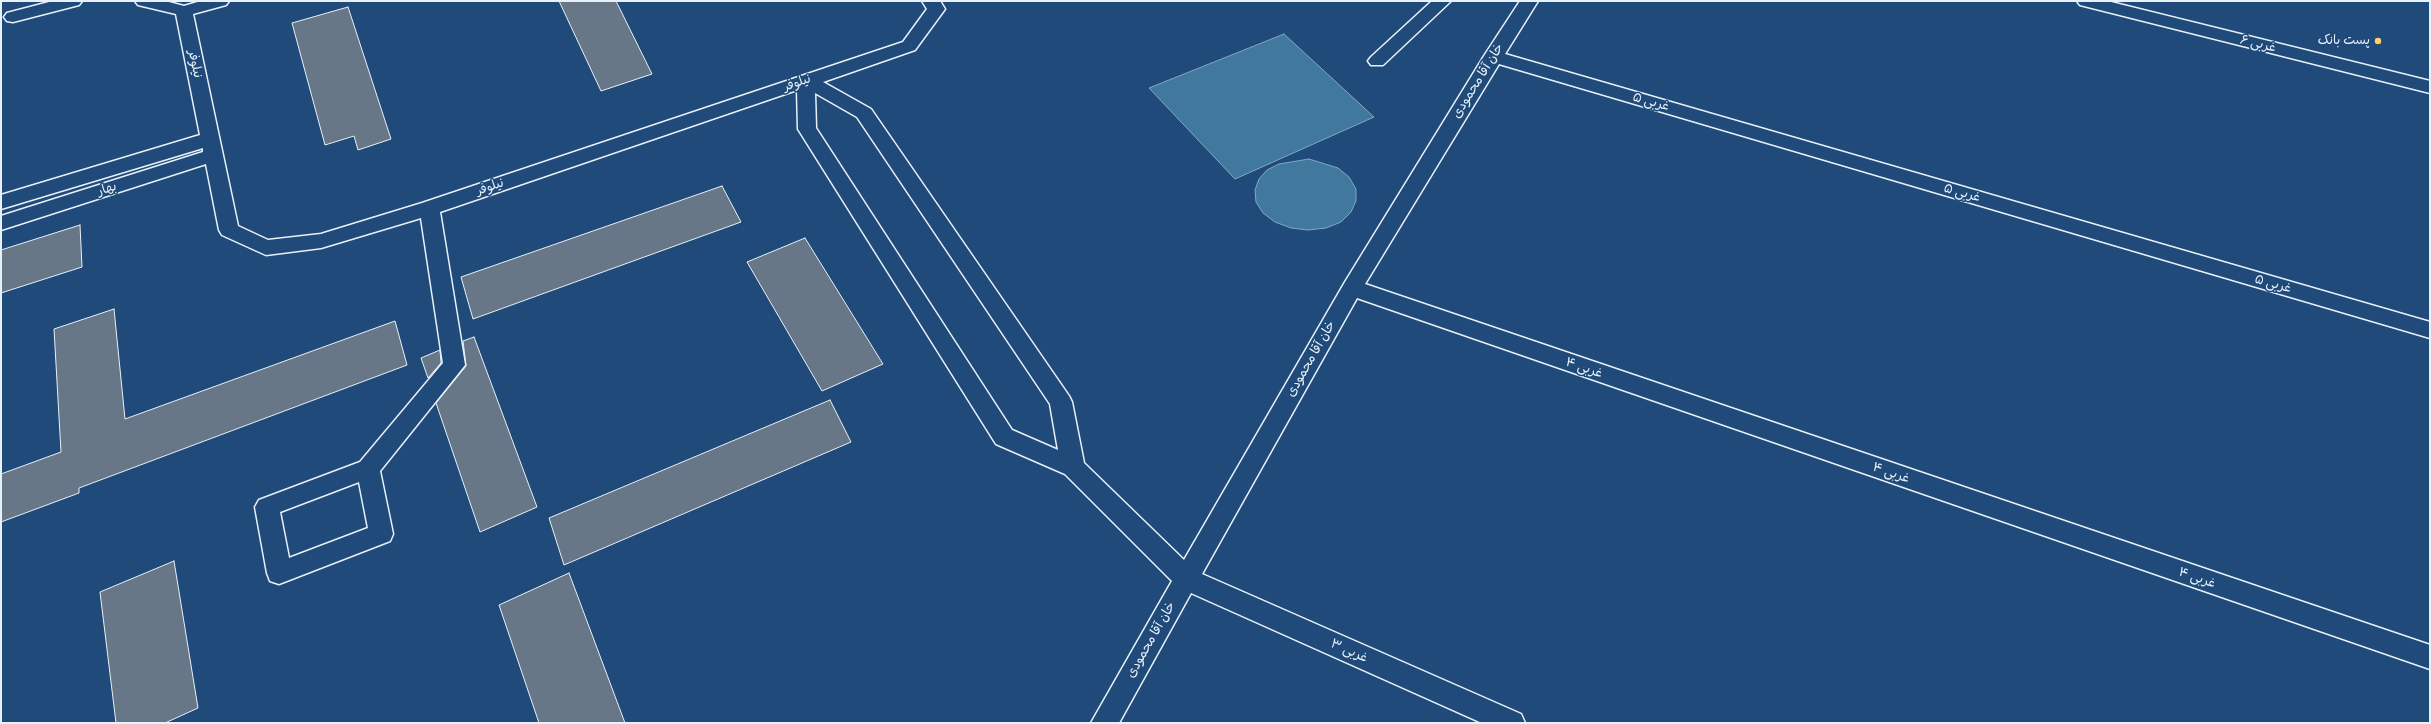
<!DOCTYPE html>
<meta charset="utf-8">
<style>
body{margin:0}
#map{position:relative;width:2431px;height:724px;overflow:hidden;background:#1f4a7a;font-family:"Patrick Hand",sans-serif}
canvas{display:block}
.frame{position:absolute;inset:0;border:2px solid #e8f1f8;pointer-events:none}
</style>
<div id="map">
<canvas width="2431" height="724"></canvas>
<div class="frame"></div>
</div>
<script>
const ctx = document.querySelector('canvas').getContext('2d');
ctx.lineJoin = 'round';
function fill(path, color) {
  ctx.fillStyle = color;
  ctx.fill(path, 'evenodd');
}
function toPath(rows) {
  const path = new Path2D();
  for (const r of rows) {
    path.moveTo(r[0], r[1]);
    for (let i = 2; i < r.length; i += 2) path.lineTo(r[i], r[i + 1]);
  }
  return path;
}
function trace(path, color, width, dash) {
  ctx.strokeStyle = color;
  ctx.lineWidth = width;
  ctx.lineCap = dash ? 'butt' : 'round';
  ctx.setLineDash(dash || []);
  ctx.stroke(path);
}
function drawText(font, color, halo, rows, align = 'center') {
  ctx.font = font + ' "Patrick Hand","Playpen Sans Arabic",sans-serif';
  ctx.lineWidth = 3;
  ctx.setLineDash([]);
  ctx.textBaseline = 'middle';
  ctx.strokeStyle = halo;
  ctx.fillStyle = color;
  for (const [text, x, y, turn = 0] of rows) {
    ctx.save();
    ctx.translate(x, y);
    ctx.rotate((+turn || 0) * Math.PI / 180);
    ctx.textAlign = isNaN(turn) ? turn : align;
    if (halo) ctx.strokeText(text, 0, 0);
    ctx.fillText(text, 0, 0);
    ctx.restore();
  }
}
const water = toPath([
 [1284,34,1374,117,1235,179,1149,88,1284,34],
 [1309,159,1338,168,1349,177,1356,189,1356,201,1351,212,1341,222,1326,228,1308,230,1291,228,1275,222,1263,213,1256,202,1255,190,1259,179,1267,170,1279,164,1309,159]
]);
const building = toPath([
 [559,1,616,1,652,74,601,91,559,1],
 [348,7,391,139,358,150,354,136,325,145,292,23,348,7],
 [722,186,741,222,473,319,461,277,722,186],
 [80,225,82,267,1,293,1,250,80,225],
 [805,238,883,364,822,391,747,262,805,238],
 [114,309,125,419,395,321,407,365,79,488,79,493,1,522,1,474,61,452,54,329,114,309],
 [474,337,537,507,480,532,436,403,466,366,463,341,474,337],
 [440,350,441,363,428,378,421,358,440,350],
 [830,400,851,442,564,565,549,518,830,400],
 [174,561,198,708,165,723,116,723,100,592,174,561],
 [569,573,625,723,539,723,499,605,569,573]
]);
const street = toPath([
 [53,1,82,1,79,5,13,22,7,21,4,17,7,13,53,1],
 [135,1,165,1,184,6,201,1,229,1,226,5,193,14,238,226,268,240,321,234,422,203,903,42,927,9,922,1,940,1,945,9,915,50,823,82,871,109,1069,396,1072,402,1084,463,1184,560,1345,282,1484,56,1520,1,1538,1,1505,54,2430,322,2430,338,1499,64,1365,284,2430,645,2430,669,1357,298,1202,574,1521,714,1525,723,1482,723,1191,593,1119,723,1091,723,1172,581,1065,474,996,444,798,129,797,90,440,212,465,365,380,471,393,534,390,541,279,584,270,581,267,573,255,507,259,500,360,462,443,363,421,218,321,248,266,255,222,235,219,230,206,164,1,230,1,216,203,152,203,148,1,209,1,195,200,135,176,14,138,5,135,1],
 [815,93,857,117,1050,404,1058,450,1012,430,816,128,815,93],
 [359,482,368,528,289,558,280,512,359,482],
 [1432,1,1451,1,1383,65,1371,65,1368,61,1371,57,1432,1],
 [2077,1,2107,1,2430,81,2430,93,2080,5,2077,1]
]);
const markers = [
 [2378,41,4,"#ffd166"]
];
const poiNames = [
 ["پست بانک",2370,41]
];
const streetNames = [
 ["۶ غربی",2258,44,14],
 ["نیلوفر",195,64,78],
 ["خان آقا محمودی",1478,81,-58],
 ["نیلوفر",797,83,-19],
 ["۵ غربی",1651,102,16],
 ["نیلوفر",490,187,-19],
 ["بهار",107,189,-18],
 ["۵ غربی",1962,193,16],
 ["۵ غربی",2273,284,16],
 ["خان آقا محمودی",1311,359,-60],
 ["۴ غربی",1584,368,19],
 ["۴ غربی",1891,473,19],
 ["۴ غربی",2197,578,19],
 ["خان آقا محمودی",1151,640,-60],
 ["۳ غربی",1349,651,24]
];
fill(water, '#41789e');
trace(water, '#84a8c2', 1);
fill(building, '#677787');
trace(building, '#e8f1f8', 1);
trace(street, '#e8f1f8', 3);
fill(street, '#1f4a7a');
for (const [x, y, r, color] of markers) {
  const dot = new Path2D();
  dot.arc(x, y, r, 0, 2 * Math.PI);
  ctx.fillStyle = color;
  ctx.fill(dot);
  trace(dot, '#1f4a7a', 1.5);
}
drawText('13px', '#e8f1f8', '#1f4a7a', poiNames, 'right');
drawText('13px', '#e8f1f8', '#1f4a7a', streetNames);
</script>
